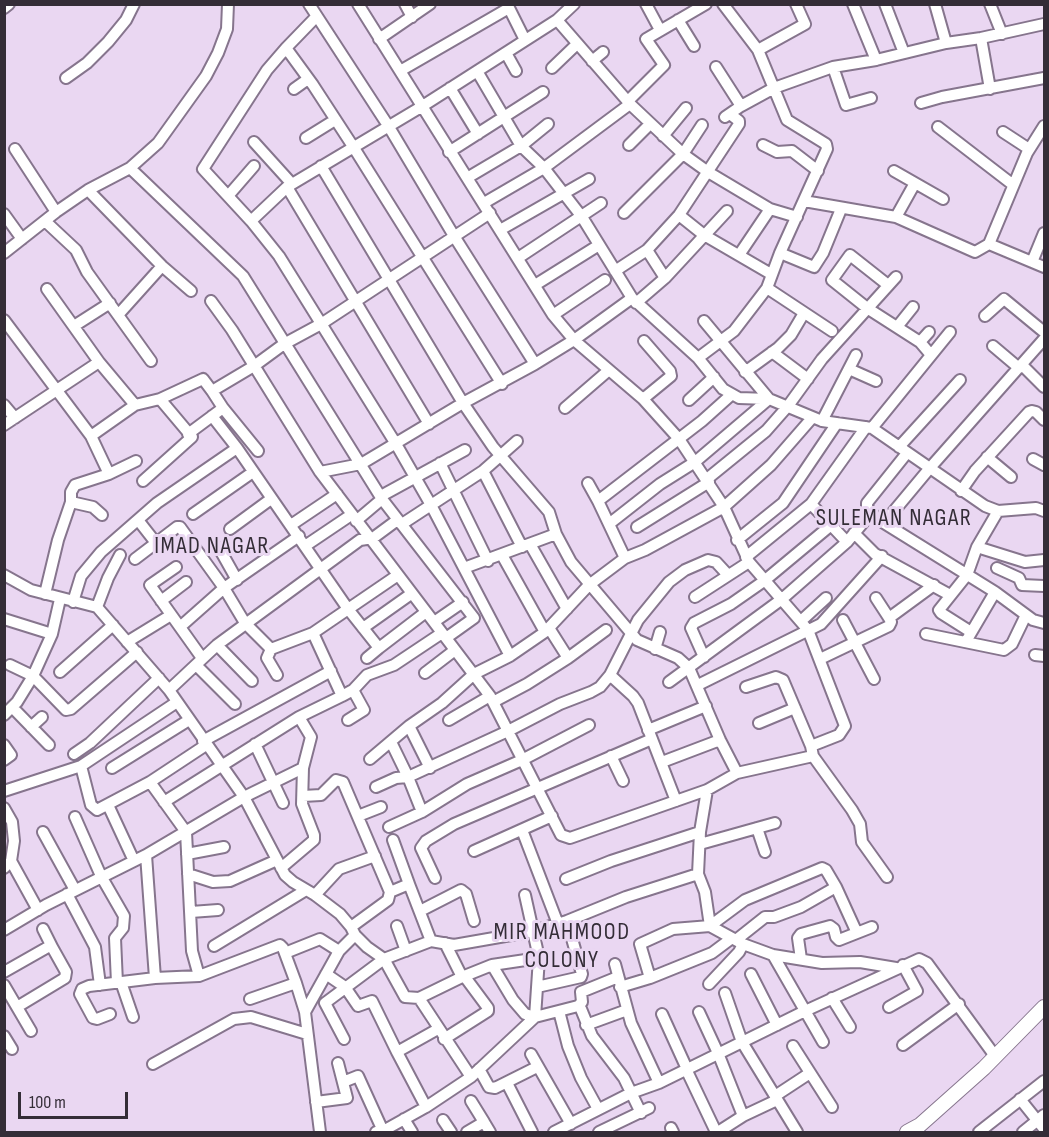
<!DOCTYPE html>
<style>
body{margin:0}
#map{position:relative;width:1049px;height:1137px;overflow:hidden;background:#ead7f2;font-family:"Sofia Sans Condensed",sans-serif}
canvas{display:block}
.frame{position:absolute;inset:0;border:6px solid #342d37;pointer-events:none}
.scale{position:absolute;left:18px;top:1092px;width:110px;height:27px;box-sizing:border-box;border:3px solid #342d37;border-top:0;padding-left:8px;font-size:18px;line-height:21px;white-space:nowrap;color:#342d37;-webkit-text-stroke:4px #ead7f2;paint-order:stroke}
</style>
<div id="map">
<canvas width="1049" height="1137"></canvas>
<div class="frame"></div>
<div class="scale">100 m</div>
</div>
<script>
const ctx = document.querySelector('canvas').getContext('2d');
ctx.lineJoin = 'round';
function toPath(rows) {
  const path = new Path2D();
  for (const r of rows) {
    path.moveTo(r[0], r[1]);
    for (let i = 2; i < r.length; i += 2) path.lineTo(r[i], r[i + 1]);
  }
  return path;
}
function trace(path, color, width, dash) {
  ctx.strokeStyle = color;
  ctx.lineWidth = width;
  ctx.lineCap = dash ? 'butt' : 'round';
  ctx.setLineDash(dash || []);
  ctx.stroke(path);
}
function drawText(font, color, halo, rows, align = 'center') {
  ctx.font = font + ' "Sofia Sans Condensed",sans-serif';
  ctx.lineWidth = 6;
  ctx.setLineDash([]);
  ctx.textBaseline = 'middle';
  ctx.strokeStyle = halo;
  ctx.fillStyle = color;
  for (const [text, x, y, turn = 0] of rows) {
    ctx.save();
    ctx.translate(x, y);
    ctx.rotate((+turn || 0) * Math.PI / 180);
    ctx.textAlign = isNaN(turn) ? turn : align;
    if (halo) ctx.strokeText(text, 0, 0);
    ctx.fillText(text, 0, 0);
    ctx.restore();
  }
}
const minor = toPath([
 [309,4,389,127,454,236,535,364],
 [358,4,553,315,574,340,643,399,679,439,724,507,749,562,808,630,845,726,839,735,811,746],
 [405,4,412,17],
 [507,4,525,40],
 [646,4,660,30],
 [853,4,876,60],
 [885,4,904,53],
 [935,4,946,43],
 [990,4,1002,34],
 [4,8,9,4],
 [316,17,286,48,267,70,203,169,251,221,279,256,396,444,431,505,510,656],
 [557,20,630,104,683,154,708,172,770,209,797,217],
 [678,20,694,46],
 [981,38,990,89],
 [379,39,430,4],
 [286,48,313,85,354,148,502,384],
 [758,50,805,24,796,4],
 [506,53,516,71],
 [592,61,603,52],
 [716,67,741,106],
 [833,67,846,105,871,98],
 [552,68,577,44],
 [400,71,509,8],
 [477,71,521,146,544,168,582,217,632,298,698,358,723,389,739,398,769,399,822,421,872,428,985,506,998,511,1036,508,1044,511],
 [66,78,87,63,108,42,126,20,134,4],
 [450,88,478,134],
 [294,89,308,79],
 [628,101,664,65,646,39,706,4],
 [921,103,942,97,1044,78],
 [725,117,741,106,774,88,833,67,876,60,946,43,981,38,1044,24],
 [938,127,1012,184],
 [1003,132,1029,149],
 [663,136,686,108],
 [306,138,335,120],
 [254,142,292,184],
 [629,145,650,124],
 [763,145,777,152,792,151,818,171],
 [15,149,56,212],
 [449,152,543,92],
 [321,166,463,403,493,447,549,512,556,534,571,562,637,640,678,658,689,668,720,740,737,773],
 [130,168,243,276,382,499,474,618,446,638],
 [894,171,943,199],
 [467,178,521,146,548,124],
 [287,187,429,424],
 [88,190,162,266,191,291],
 [228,196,254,166],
 [804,201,896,217,975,252,989,244,1044,267],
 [484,203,544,168,630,104],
 [624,213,683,154,702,125],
 [4,214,22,239],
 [679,215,704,235,771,274],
 [896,217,915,183],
 [45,221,76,250,87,272,151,361],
 [251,221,287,187,421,107,557,20,574,4],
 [500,230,589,179],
 [989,244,1027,153,1044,126],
 [4,253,56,212,88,190,130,168,158,143,206,76,218,53,227,29,228,4],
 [780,253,814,267,823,253,841,209],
 [739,255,770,209],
 [518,258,601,203],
 [1032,262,1044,233],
 [615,271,647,250,679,215,739,124,739,121,730,114],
 [665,278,727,211],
 [535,285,599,245],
 [888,285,850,255,832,280,867,308,920,342,931,355],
 [767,288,832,331],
 [47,289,99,362],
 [211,301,232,330,320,472,490,696,561,835,570,838,707,790,737,773,813,756],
 [636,303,665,278,647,250],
 [118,315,162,266],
 [553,315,605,280],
 [985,316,1004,299,1044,332],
 [4,320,91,436,109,474],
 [74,326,110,303],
 [897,327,913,307],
 [920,342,929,332],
 [993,346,1019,368],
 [772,352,808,379],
 [698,358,734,331,767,288,780,253,827,149,826,144,787,120,758,50,723,4],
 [1022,365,1044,387],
 [849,369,876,381],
 [745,372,778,348,791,335,804,313],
 [643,399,671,376,670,371,644,341],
 [689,400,714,377],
 [4,405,15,418],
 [223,408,258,451],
 [565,408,609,370],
 [212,416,237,448,348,609,379,648,426,612],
 [822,421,856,355],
 [4,425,99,362,135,405,160,399,203,379,212,391,254,366,284,344,321,324,490,213],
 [872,428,950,332],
 [188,434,223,408,212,391],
 [91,436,135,405],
 [899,447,960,380],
 [907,453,867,503,867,507,871,513,884,523,995,592,1033,620,1044,623],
 [987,457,1011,477],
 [1033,459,1044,465],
 [440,463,488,561],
 [483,471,522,547],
 [320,472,361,464,463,403,535,364,574,340,632,298],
 [707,479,766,431,788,406,822,359,896,277],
 [143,481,192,437,160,399],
 [588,483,598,501],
 [961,491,975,471,1029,412,1032,411,1036,412,1044,420],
 [381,496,465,450],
 [71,502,93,507,102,515],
 [811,504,847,542],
 [193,514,253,472],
 [138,520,156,543],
 [356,521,382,499],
 [884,523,929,469,1044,339],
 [609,524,660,484,695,462,769,399,704,321],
 [291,525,337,494],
 [637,527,709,482],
 [230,529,271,499],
 [854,533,875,554,950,595],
 [737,540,783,503,837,423],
 [530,544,567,609],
 [305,546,351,515],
 [977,547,1025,562,1044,560],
 [219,548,237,580],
 [502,555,545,632],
 [746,557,811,504,866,427],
 [625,558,598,501,702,421,731,395],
 [135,559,177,527,180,527,224,588,245,623,271,649,313,633,398,575],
 [176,567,150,585,202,658],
 [464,568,556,534],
 [997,568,1019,578,1022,585,1044,586],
 [4,575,31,590,97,607,169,690,244,797,285,875,293,882,315,895,340,914,351,927,355,935,339,951,305,1012],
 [45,594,58,540,71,502,71,492,75,485,109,474,136,461],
 [695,597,749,562],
 [876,598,889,618],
 [161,601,186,582],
 [73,602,81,576,101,552,157,503,237,448],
 [97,607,108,578,120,555],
 [4,619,52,634],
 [843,620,874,679],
 [801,621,826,598],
 [434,622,463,602],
 [180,627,224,588,299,536],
 [363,628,411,594],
 [549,628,568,658],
 [971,632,941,613,939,610,967,575,977,547,998,511],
 [313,633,342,696],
 [926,634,1004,650,1012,644,1026,615],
 [968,638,995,592],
 [127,642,171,615],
 [217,645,252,681],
 [271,649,267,658,277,675],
 [655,649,660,632],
 [1035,655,1044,656],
 [704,657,691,628,694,623,731,604,764,581,830,526],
 [367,658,379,648],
 [820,659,889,626,891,622,889,618,934,585],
 [10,665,33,676,66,710,71,709,137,652],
 [196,665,235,704],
 [60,672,113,625],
 [425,673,455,650],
 [610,675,633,696,638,703,676,801],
 [669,682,782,599,847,542,871,513],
 [698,685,821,624,882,556],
 [746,687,776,677,783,680,811,746,813,756,852,810,860,824,862,842,887,877],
 [169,690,217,645,360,540,373,538,396,521,402,524,483,471,517,441],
 [493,702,527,684,568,658,606,630],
 [12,707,49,745],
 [4,715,17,702,33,676,52,634,60,599],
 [348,720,364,710,353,690],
 [449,720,490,696],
 [759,723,795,708],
 [409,726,430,768],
 [31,727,42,717],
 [648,730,706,706],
 [203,741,331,671],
 [391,742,408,777,508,731,560,704,591,692,600,687,610,675,638,620,669,582,685,570,708,560,716,562,728,575],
 [255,744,283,803],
 [4,745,11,755,4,760],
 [74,754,90,743,159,678],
 [611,756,623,781],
 [370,759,409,726,442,703,474,674,510,656,545,632,589,585,625,558,645,550,724,507,771,465,812,418],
 [662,762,720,740],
 [81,766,91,805,97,810,150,782,206,745],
 [112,768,189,720],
 [150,782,186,832,192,951,199,976],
 [376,787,396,778,408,777,422,812],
 [707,790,700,832,698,874,705,892,710,926,743,944,773,955,822,963,860,962,896,968],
 [4,791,81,766,177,702],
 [303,796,321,795,336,780,343,782,390,892,388,900,351,927],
 [164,802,299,717,342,696,353,690,367,675,394,665,442,633],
 [108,805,134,861],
 [4,808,12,822,14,841,11,861,4,868],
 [358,816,381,807],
 [75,817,101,876,124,916,123,928,115,938,117,983],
 [389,827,422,812,467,784,522,760,589,725],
 [757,828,765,852],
 [522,830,558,924],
 [43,832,75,890],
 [393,840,409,884],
 [700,844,775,823],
 [474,851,552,816],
 [187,854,224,847],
 [146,855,155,978],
 [11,861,38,910],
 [281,868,314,840,314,835,302,804,303,768,311,737,299,717],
 [188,874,213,882,230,881,277,860],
 [435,878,421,848,426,841,454,824,652,739],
 [566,879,611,861,700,832],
 [67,894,95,947,100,985],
 [315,895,339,869,375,856],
 [420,911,461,890,466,894,474,921],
 [191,912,218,910],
 [397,926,406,951],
 [43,929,52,947],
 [4,930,46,905,146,855,244,797,303,768],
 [355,935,367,947,384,959,405,997,419,998,462,977],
 [736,940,765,917,774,917,801,907,836,887],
 [431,941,454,945,534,931,567,921,626,897,698,874],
 [445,943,462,977,492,965,513,1000,525,1014,535,1017,578,1006,581,1009,592,1036,624,1078,641,1113],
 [214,946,306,890],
 [285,953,320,939,339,951],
 [773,955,823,1042],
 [801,959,798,938,801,934,830,926,834,929,836,937,839,940,872,927],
 [615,964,631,1023,659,1083],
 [492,965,539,958],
 [4,972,48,947,52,947,66,972,65,978,17,1007],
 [326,974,345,987,358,1006,372,1001,397,1052,426,1107],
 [751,974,777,1025],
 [650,978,712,953,732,938],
 [121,982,133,1017],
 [709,984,739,952,743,944],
 [4,985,31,1031],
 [537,987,581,977,582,974,567,921],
 [620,987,650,978,640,944,673,929,710,926,745,900,822,868,826,870,836,887,857,933],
 [725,993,742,1042,797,1132],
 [419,998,471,1077],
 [832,998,850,1027],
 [250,999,296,983],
 [578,1006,582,1002,581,992,618,977],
 [889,1007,917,991,903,965],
 [559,1011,568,1046,581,1078,598,1109],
 [699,1012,718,1053,743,1116],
 [110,1014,97,1019,93,1018,80,994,82,989,89,986,155,978,199,976,280,945,283,948,296,983,305,1012,320,1132],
 [662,1014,687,1069],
 [586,1025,627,1010],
 [4,1036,12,1049],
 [344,1039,325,1003,384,959,431,941,409,884,390,892],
 [444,1039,488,1011,488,1008,465,977],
 [903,1045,959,1004],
 [793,1046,832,1107],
 [397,1052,438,1029],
 [531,1054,571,1124],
 [153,1064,234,1019,251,1017,307,1034],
 [479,1069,489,1087,495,1088,537,1067],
 [686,1069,716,1132],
 [343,1082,358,1076,383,1131],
 [507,1083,532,1132],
 [775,1096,810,1073],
 [1020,1099,1044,1129],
 [471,1101,484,1122],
 [316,1102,347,1098,338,1063],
 [404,1119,412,1132],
 [443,1120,451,1132],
 [671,1128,673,1132],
 [376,1132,383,1131,426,1107,471,1077,535,1017,539,958,525,895],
 [467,1132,484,1122,490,1132],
 [554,1132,631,1093,659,1083,805,1011,919,959,927,963,995,1056],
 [599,1132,649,1108],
 [718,1132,743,1116,777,1100],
 [979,1132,1044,1081],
 [1023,1132,1044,1115]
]);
const major = toPath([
 [907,1132,920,1125,984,1068,1044,1007]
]);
const neighbourhoodNames = [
 ["SULEMAN NAGAR",894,519],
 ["IMAD NAGAR",212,547],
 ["MIR MAHMOOD",562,933],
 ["COLONY",562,961]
];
trace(minor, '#86758d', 14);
trace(major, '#86758d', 16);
trace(minor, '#fff', 10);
trace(major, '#fff', 14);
ctx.letterSpacing = '1.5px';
drawText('24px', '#342d37', '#ead7f2', neighbourhoodNames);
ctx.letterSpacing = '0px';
</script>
